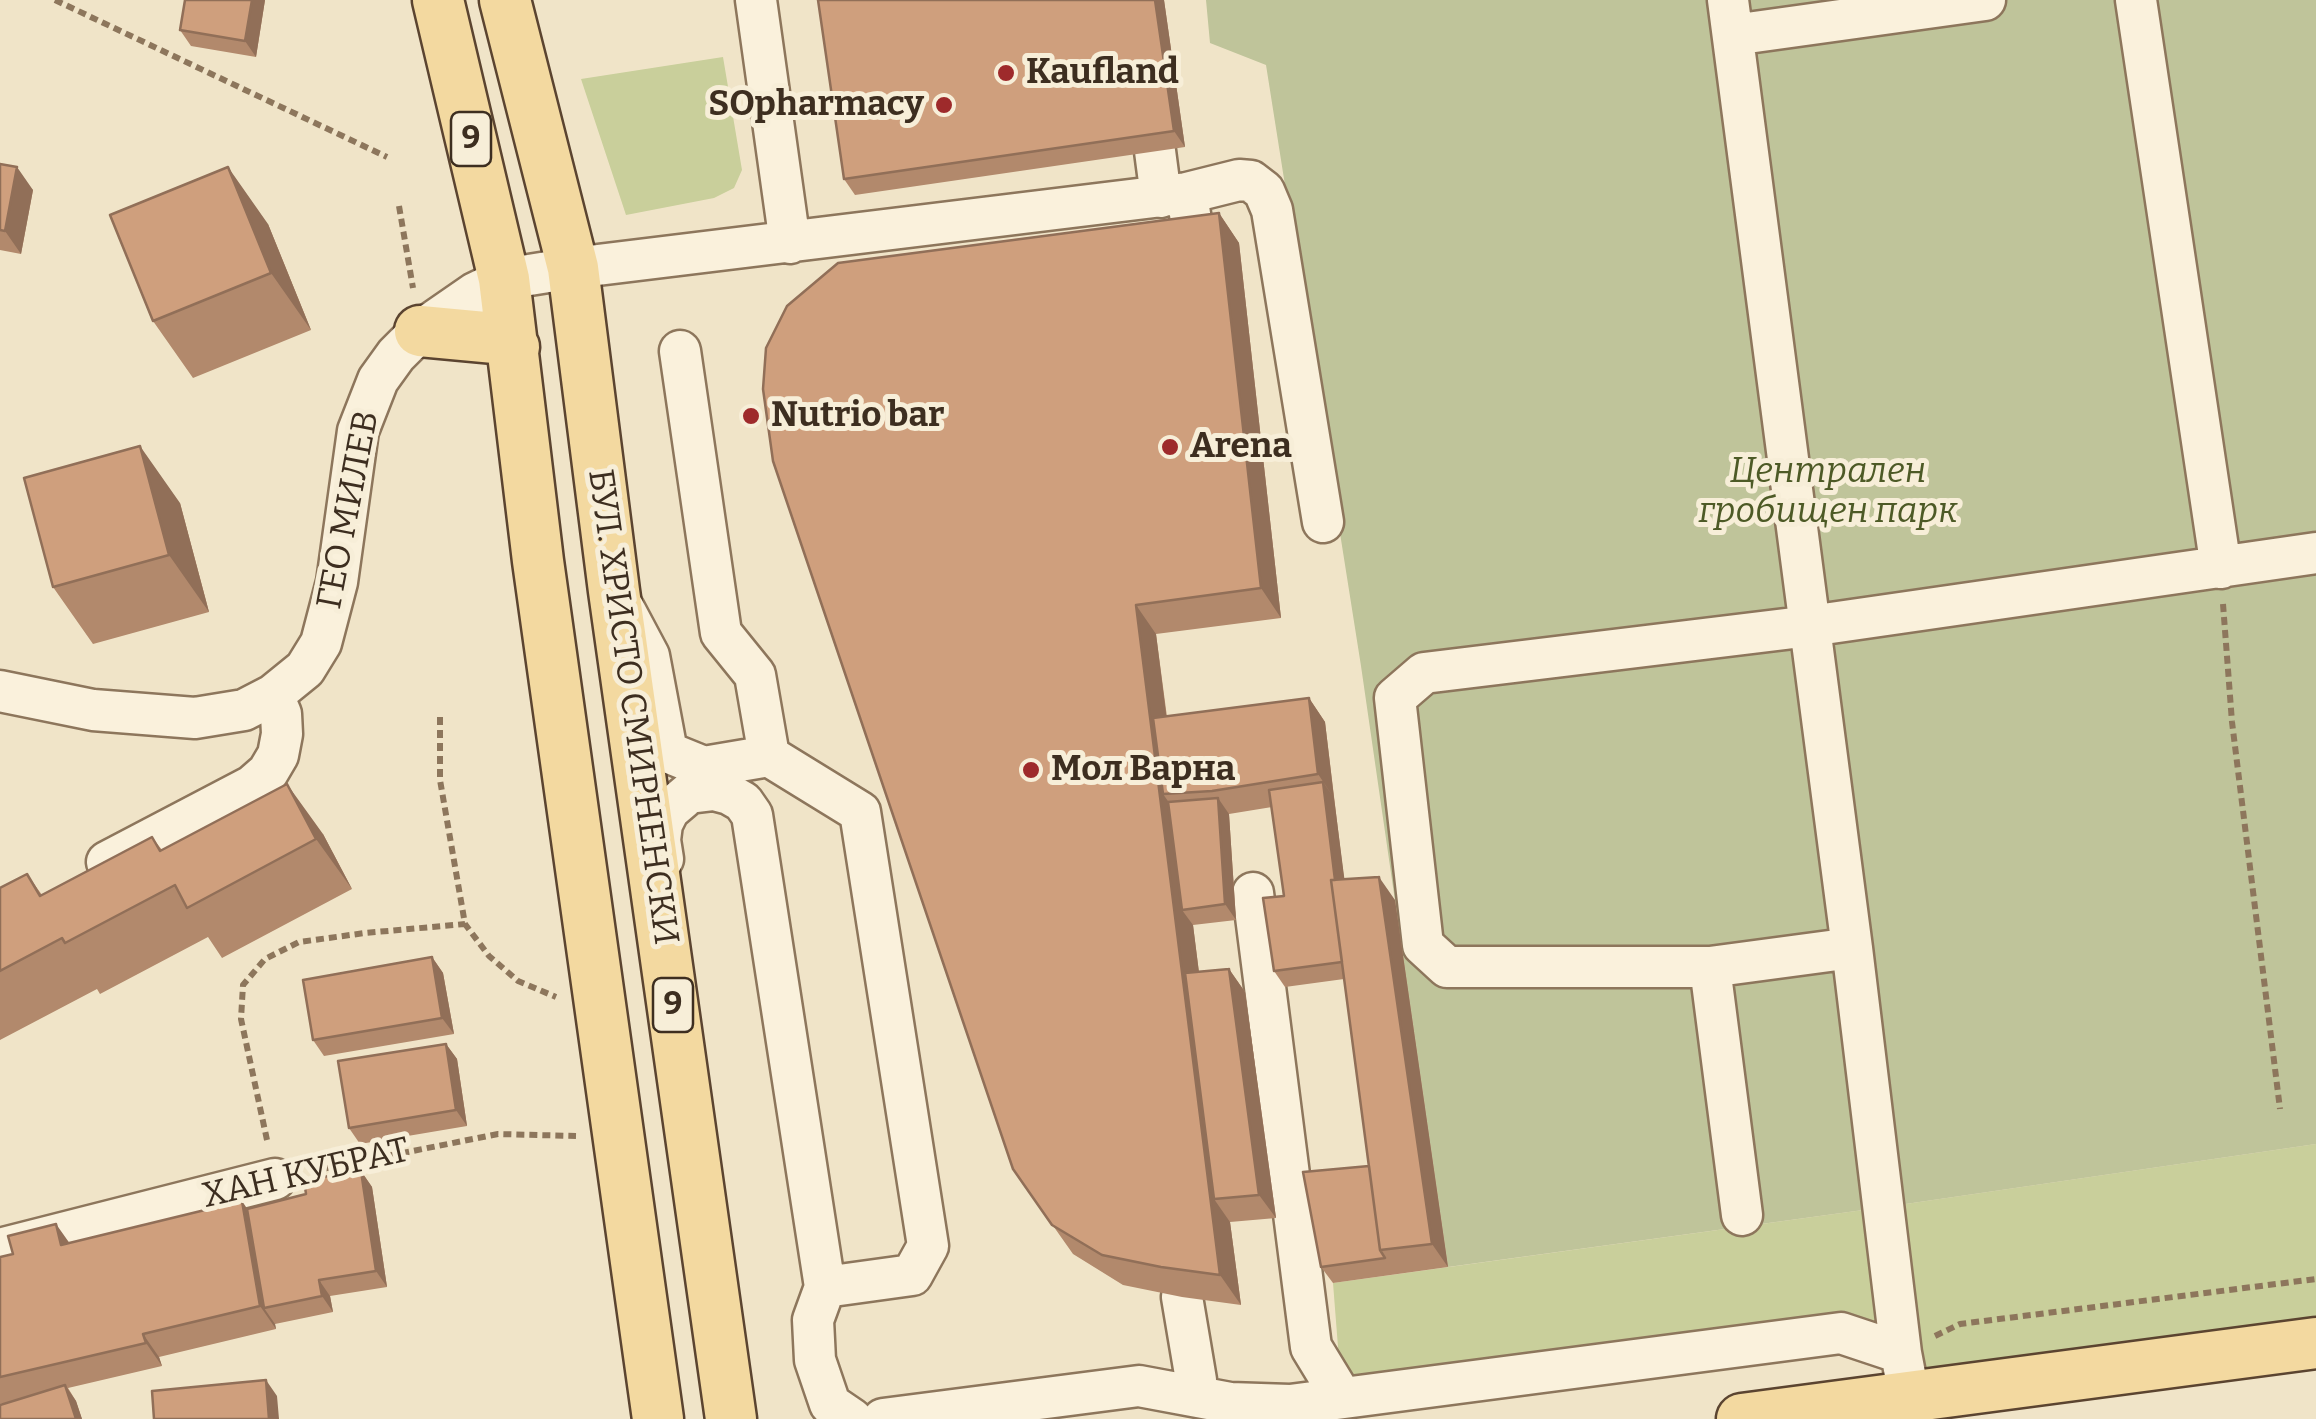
<!DOCTYPE html>
<meta charset="utf-8">
<style>
body{margin:0}
canvas{display:block;background:#f0e4c8}
</style>
<canvas width="2316" height="1419"></canvas>
<script>
const ctx = document.querySelector('canvas').getContext('2d');
ctx.lineJoin = 'round';
function fill(path, color) {
  ctx.fillStyle = color;
  ctx.fill(path, 'evenodd');
}
function toPath(rows) {
  const path = new Path2D();
  for (const r of rows) {
    path.moveTo(r[0], r[1]);
    for (let i = 2; i < r.length; i += 2) path.lineTo(r[i], r[i + 1]);
  }
  return path;
}
function trace(path, color, width, dash) {
  ctx.strokeStyle = color;
  ctx.lineWidth = width;
  ctx.lineCap = dash ? 'butt' : 'round';
  ctx.setLineDash(dash || []);
  ctx.stroke(path);
}
function drawText(font, color, halo, rows, align = 'center') {
  ctx.font = font + ' Bitter,serif';
  ctx.lineWidth = 10;
  ctx.setLineDash([]);
  ctx.textBaseline = 'middle';
  ctx.strokeStyle = halo;
  ctx.fillStyle = color;
  for (const [text, x, y, turn = 0] of rows) {
    ctx.save();
    ctx.translate(x, y);
    ctx.rotate((+turn || 0) * Math.PI / 180);
    ctx.textAlign = isNaN(turn) ? turn : align;
    if (halo) ctx.strokeText(text, 0, 0);
    ctx.fillText(text, 0, 0);
    ctx.restore();
  }
}
const green = toPath([
 [723,57,742,170,734,188,714,198,626,215,581,79],
 [2316,1144,2316,1326,1906,1381,1841,1333,1342,1398,1333,1283,1885,1207]
]);
const cemetery = toPath([
 [1206,0,2316,0,2316,1144,1885,1207,1448,1267,1361,666,1266,65,1210,43]
]);
const path = toPath([
 [55,0,387,157],
 [399,206,413,288],
 [2223,604,2232,722,2280,1109],
 [440,717,440,780,465,924,489,956,518,981,556,997],
 [267,1140,241,1019,243,985,265,959,299,942,365,933,465,924],
 [312,1171,498,1134,576,1136],
 [1935,1336,1960,1324,2316,1279]
]);
const minor = toPath([
 [756,0,790,243],
 [1728,0,1852,948,1901,1353],
 [2136,0,2221,568],
 [1733,35,1985,0],
 [1155,151,1161,197],
 [1187,193,1239,180,1251,181,1264,191,1272,210,1323,522],
 [680,351,721,633,755,675,769,756],
 [624,609,649,656,667,752,704,767,769,756,860,812,928,1246,912,1275,825,1287,752,815,743,802,729,794,714,790,689,793,669,810,662,824,660,840,663,859],
 [0,691,93,710,195,718,244,710,273,695,305,669,321,643,337,582,358,431,378,380,396,355,420,331,475,293,504,279,573,268,1187,193,1195,249],
 [107,862,252,786,268,772,278,755,282,734,281,714,273,695],
 [1253,893,1311,1347,1342,1398],
 [1852,948,1710,967,1447,967,1423,945,1395,698,1424,673,1810,626,2316,553],
 [1710,967,1742,1215],
 [0,1249,275,1179],
 [825,1287,813,1320,815,1360,830,1404,852,1419],
 [1182,1297,1196,1380],
 [883,1419,1139,1386,1230,1403,1290,1405,1841,1333,1901,1353,1905,1374]
]);
const major = toPath([
 [438,0,504,279,538,561,658,1419],
 [505,0,573,268,614,591,731,1419],
 [420,331,495,338,514,347],
 [1742,1419,2316,1343]
]);
const wall = toPath([
 [265,0,256,57,191,46,180,30],
 [818,0,1164,0,1185,147,855,195,844,179],
 [0,164,33,190,21,254,0,250],
 [1219,213,1239,243,1281,618,1156,634,1167,717,1309,698,1325,722,1344,879,1395,900,1448,1267,1333,1283,1321,1267,1369,1166,1344,979,1285,987,1274,971,1284,896,1272,807,1229,814,1236,920,1193,925,1199,972,1229,969,1245,992,1276,1218,1230,1222,1241,1305,1182,1297,1123,1285,1073,1254,1013,1169],
 [268,224,311,330,193,378,153,321],
 [180,503,209,612,93,644,53,587],
 [323,834,352,889,222,958,208,937,100,994,97,989,0,1040,0,888,27,874,42,895,152,837,162,850],
 [432,957,443,973,454,1034,324,1056,313,1040],
 [446,1044,457,1059,467,1126,360,1144,349,1128],
 [361,1171,372,1187,387,1287,330,1296,333,1312,275,1324,276,1329,159,1357,162,1366,68,1388,76,1401,82,1419,0,1419,6,1403,0,1404,0,1257,247,1209,306,1194]
]);
const shadedWall = toPath([
 [252,0,265,0,256,57,245,41],
 [1155,0,1164,0,1185,147,1174,131],
 [17,167,33,190,21,254,5,231],
 [228,167,268,224,311,330,271,273],
 [1219,213,1239,243,1281,618,1261,588],
 [140,446,180,503,209,612,169,555],
 [1136,605,1156,634,1176,793,1163,794,1179,817,1182,910,1193,925,1227,1198,1214,1199,1230,1222,1241,1305,1220,1275],
 [1309,698,1325,722,1334,798,1318,774],
 [1323,782,1334,798,1357,977,1346,961],
 [287,784,323,834,352,889,316,839],
 [1218,798,1229,814,1236,920,1225,904],
 [1379,877,1395,900,1448,1267,1432,1244],
 [432,957,443,973,454,1034,442,1018],
 [1229,969,1245,992,1276,1218,1259,1195],
 [446,1044,457,1059,467,1126,456,1110],
 [361,1171,372,1187,387,1287,376,1271],
 [242,1201,258,1225,264,1308,275,1324,276,1329,260,1306],
 [56,1224,73,1248,61,1245],
 [319,1280,330,1296,333,1312,322,1296],
 [143,1334,159,1357,162,1366,146,1343],
 [266,1380,277,1396,279,1419,269,1419],
 [65,1385,76,1401,82,1419,76,1419]
]);
const building = toPath([
 [185,0,252,0,245,41,180,30,185,0],
 [818,0,1155,0,1174,131,844,179,818,0],
 [0,164,17,167,5,231,0,230,0,164],
 [228,167,271,273,153,321,110,215,228,167],
 [1219,213,1261,588,1136,605,1220,1275,1161,1267,1102,1255,1052,1225,1013,1169,773,461,763,389,766,348,787,306,838,263,1219,213],
 [140,446,169,555,53,587,24,478,140,446],
 [1309,698,1318,774,1212,791,1163,794,1153,718,1309,698],
 [1323,782,1335,880,1331,880,1342,962,1274,971,1263,898,1284,896,1269,790,1323,782],
 [287,784,316,839,187,908,175,885,65,943,62,938,0,971,0,888,27,874,40,896,152,837,160,851,287,784],
 [1218,798,1225,904,1182,910,1168,802,1218,798],
 [1379,877,1432,1244,1380,1250,1331,880,1379,877],
 [432,957,442,1018,313,1040,303,980,432,957],
 [1229,969,1259,1195,1214,1199,1185,973,1229,969],
 [446,1044,456,1110,349,1128,338,1061,446,1044],
 [1369,1166,1380,1250,1385,1258,1321,1267,1303,1172,1369,1166],
 [361,1171,376,1271,319,1280,322,1296,264,1308,247,1209,306,1194,304,1180,361,1171],
 [242,1201,260,1306,143,1334,146,1343,0,1377,0,1257,13,1254,8,1236,56,1224,61,1245,242,1201],
 [266,1380,269,1419,154,1419,152,1391,266,1380],
 [65,1385,76,1419,0,1419,0,1405,65,1385]
]);
const markers = [
 [1006,73,10,"#9e2a2b"],
 [944,105,10,"#9e2a2b"],
 [751,416,10,"#9e2a2b"],
 [1170,447,10,"#9e2a2b"],
 [1031,770,10,"#9e2a2b"]
];
const shields = [
 [471,139,40],
 [673,1005,40]
];
const shieldNames = [
 ["9",471,139],
 ["9",673,1005]
];
const poiNames = [
 ["Kaufland",1026,73],
 ["SOpharmacy",924,105,"right"],
 ["Nutrio bar",771,416],
 ["Arena",1190,447],
 ["Мол Варна",1051,770]
];
const parkNames = [
 ["Централен",1828,472],
 ["гробищен парк",1828,512]
];
const streetNames = [
 ["ГЕО МИЛЕВ",349,510,-79],
 ["БУЛ. ХРИСТО СМИРНЕНСКИ",632,707,82],
 ["ХАН КУБРАТ",306,1174,-13]
];
fill(green, '#c9cf9b');
fill(cemetery, '#bfc49a');
trace(minor, '#8d765c', 45);
trace(major, '#5b4430', 55);
trace(path, '#8d765c', 6, [8, 5]);
trace(minor, '#faf1dc', 40);
trace(major, '#f3d9a0', 50);
fill(wall, '#b2896c');
fill(shadedWall, '#916f58');
fill(building, '#cf9f7d');
trace(building, '#916f58', 2.5);
for (const [x, y, r, color] of markers) {
  const dot = new Path2D();
  dot.arc(x, y, r, 0, 2 * Math.PI);
  ctx.fillStyle = color;
  ctx.fill(dot);
  trace(dot, '#f7eed8', 4);
}
for (const [x, y, w] of shields) {
  const box = new Path2D();
  box.roundRect(x - w / 2, y - 27, w, 54, 8);
  ctx.fillStyle = '#f7eed8';
  ctx.fill(box);
  trace(box, '#3d2e20', 2.5);
}
drawText('bold 32px', '#3d2e20', null, shieldNames);
drawText('bold 35px', '#3d2e20', '#f7eed8', poiNames, 'left');
drawText('italic 35px', '#4d5a26', '#f7eed8', parkNames);
drawText('35px', '#3d2e20', '#f7eed8', streetNames);
</script>
